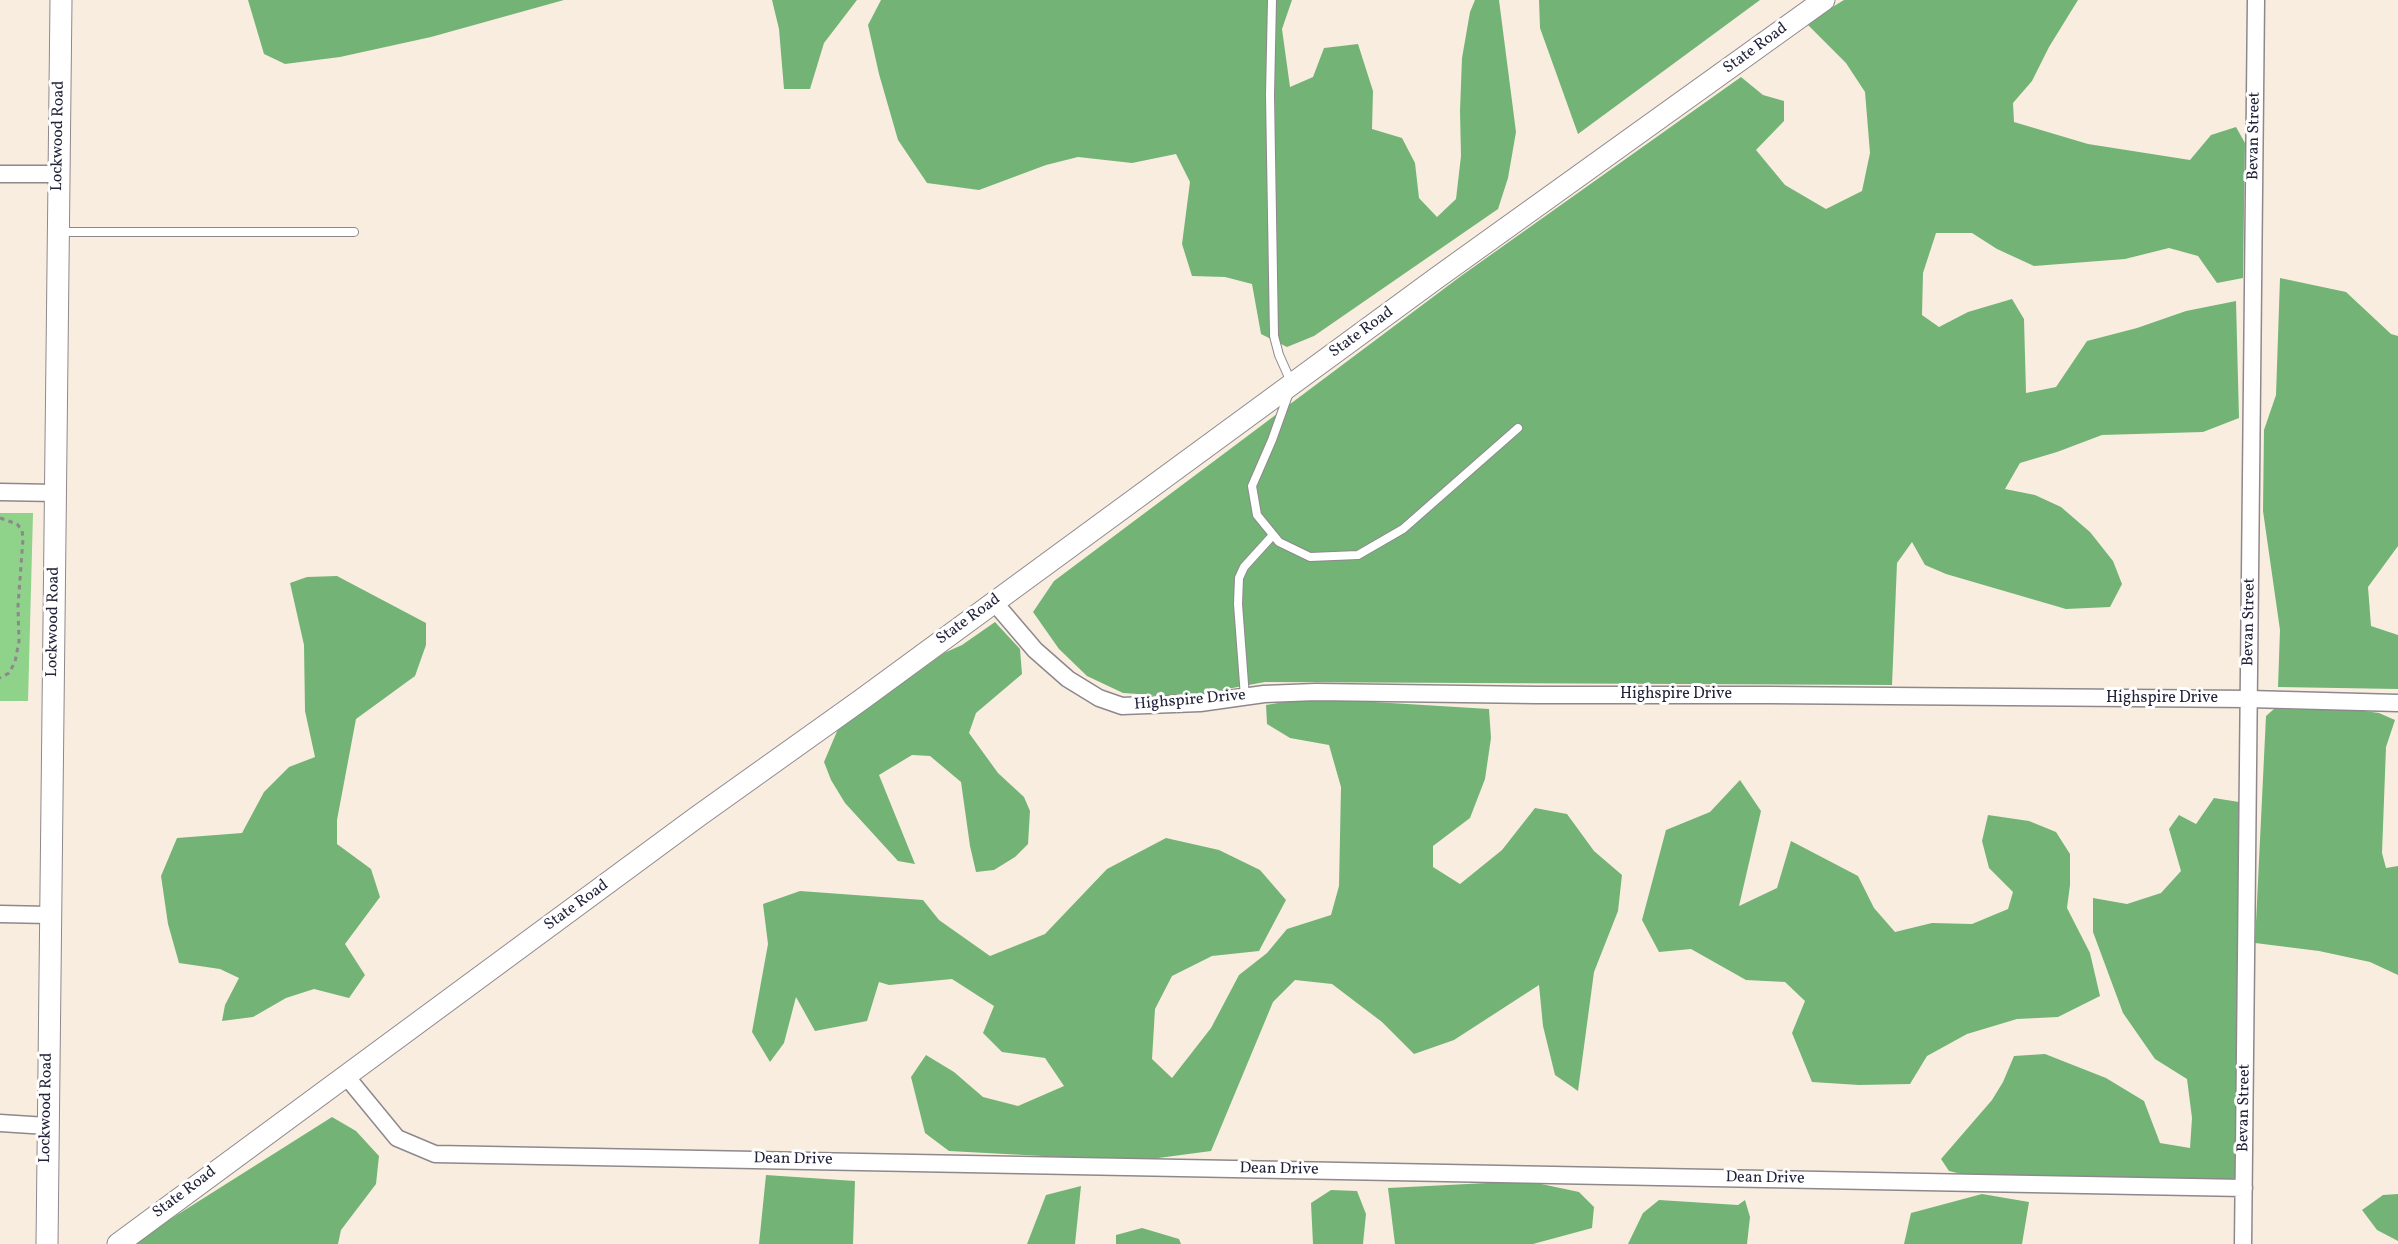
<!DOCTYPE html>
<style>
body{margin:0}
canvas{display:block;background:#f9eddf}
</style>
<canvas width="2398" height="1244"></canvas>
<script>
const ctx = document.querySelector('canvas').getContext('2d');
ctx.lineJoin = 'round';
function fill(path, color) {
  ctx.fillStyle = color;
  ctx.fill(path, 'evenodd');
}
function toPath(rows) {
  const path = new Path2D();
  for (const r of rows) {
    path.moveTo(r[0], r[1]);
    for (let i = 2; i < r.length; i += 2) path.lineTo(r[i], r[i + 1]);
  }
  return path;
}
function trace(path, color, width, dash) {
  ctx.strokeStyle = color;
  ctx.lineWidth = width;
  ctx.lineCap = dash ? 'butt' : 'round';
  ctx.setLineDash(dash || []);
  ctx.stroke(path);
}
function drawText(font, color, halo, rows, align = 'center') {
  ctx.font = font + ' Vollkorn,serif';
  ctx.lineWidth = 6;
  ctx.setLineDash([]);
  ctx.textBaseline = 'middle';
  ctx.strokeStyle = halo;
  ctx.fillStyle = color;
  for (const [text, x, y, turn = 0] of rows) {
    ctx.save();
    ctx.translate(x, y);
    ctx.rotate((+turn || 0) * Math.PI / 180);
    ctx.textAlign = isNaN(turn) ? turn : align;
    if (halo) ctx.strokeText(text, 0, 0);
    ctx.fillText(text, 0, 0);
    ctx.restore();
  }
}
const green = toPath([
 [0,513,33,513,28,701,0,701]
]);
const forest = toPath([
 [248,0,564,0,431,37,340,57,285,64,264,54],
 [772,0,857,0,824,43,810,89,784,89,779,29],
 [881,0,1292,0,1282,29,1290,87,1313,77,1324,48,1358,44,1373,91,1372,129,1402,138,1415,163,1419,198,1437,217,1456,199,1461,156,1460,111,1462,58,1470,12,1475,0,1499,0,1516,132,1508,178,1498,209,1314,336,1287,347,1261,334,1252,284,1225,277,1192,276,1182,244,1190,182,1176,154,1132,163,1078,157,1046,165,979,190,927,183,898,140,879,74,868,25],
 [1539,0,1760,0,1578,134,1540,28],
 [1844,0,2078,0,2049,47,2032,81,2013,103,2014,122,2088,144,2190,160,2211,135,2236,127,2245,143,2243,278,2217,283,2198,256,2169,248,2125,259,2034,266,1997,249,1972,233,1936,233,1923,273,1922,315,1939,327,1968,312,2012,299,2024,319,2026,393,2056,387,2087,341,2137,328,2186,311,2236,301,2239,418,2203,432,2102,435,2057,452,2020,463,2005,489,2035,495,2061,507,2090,532,2113,561,2122,584,2110,607,2066,609,1946,574,1925,565,1912,542,1897,563,1892,685,1265,682,1183,697,1123,693,1087,676,1059,649,1033,612,1054,581,1461,276,1741,77,1763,95,1784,101,1784,121,1756,150,1785,185,1826,209,1862,191,1870,153,1865,92,1846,63,1806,23],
 [2280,278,2346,292,2391,334,2398,336,2398,546,2368,587,2371,626,2398,635,2398,689,2278,687,2280,630,2263,511,2264,430,2276,395],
 [337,576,426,623,426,645,415,676,356,719,337,820,337,844,371,869,380,897,345,944,365,975,349,998,314,989,286,998,253,1017,222,1021,225,1005,239,978,220,969,179,963,168,924,161,876,177,838,242,833,264,792,289,767,315,757,305,711,304,645,290,583,307,577],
 [995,622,1020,649,1022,674,976,713,969,733,998,773,1024,797,1030,811,1028,844,1015,857,994,870,976,872,970,846,961,782,930,756,912,755,879,775,915,864,898,861,845,803,831,780,824,762,838,729,944,653,962,645],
 [1309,698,1489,709,1491,738,1485,779,1470,818,1433,846,1433,867,1460,884,1502,850,1535,808,1567,814,1594,851,1622,875,1618,911,1594,972,1578,1091,1555,1075,1543,1026,1539,985,1454,1040,1414,1054,1382,1022,1332,984,1295,980,1273,1002,1211,1151,1136,1161,949,1151,925,1133,911,1077,926,1055,954,1072,983,1097,1018,1106,1064,1086,1045,1058,1002,1052,983,1033,994,1006,952,979,889,985,879,982,867,1021,815,1031,796,997,784,1043,770,1062,752,1032,768,944,763,904,800,891,923,900,939,920,990,956,1045,934,1107,869,1166,838,1219,850,1260,870,1286,900,1259,951,1212,956,1172,976,1155,1009,1152,1059,1172,1078,1211,1028,1239,975,1267,953,1287,929,1331,915,1339,886,1341,787,1329,745,1290,738,1267,724,1266,705],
 [2274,709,2357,710,2379,713,2395,720,2386,747,2382,853,2386,868,2398,866,2398,975,2370,962,2319,951,2255,943,2266,716],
 [1740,780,1761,811,1739,906,1777,888,1791,841,1858,876,1874,908,1895,932,1932,923,1972,924,2008,909,2013,892,1989,868,1982,841,1988,815,2029,821,2056,832,2070,854,2070,885,2067,908,2090,953,2100,996,2058,1017,2017,1019,1967,1034,1927,1056,1910,1084,1859,1085,1812,1082,1792,1033,1805,1001,1785,982,1746,980,1691,949,1659,952,1642,920,1666,830,1710,812],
 [2214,798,2239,802,2238,1174,2231,1181,1970,1176,1949,1171,1941,1159,1992,1100,2003,1082,2014,1056,2045,1054,2106,1078,2144,1101,2160,1143,2190,1148,2192,1118,2187,1079,2155,1059,2123,1013,2093,932,2093,898,2127,904,2161,893,2181,871,2169,829,2179,815,2196,824],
 [332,1117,356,1131,379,1156,376,1184,341,1230,338,1244,131,1244],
 [766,1175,855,1181,853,1244,759,1244],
 [1527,1181,1579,1192,1594,1207,1592,1228,1533,1244,1395,1244,1388,1188],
 [1081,1186,1075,1244,1027,1244,1046,1195],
 [1331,1190,1357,1191,1366,1214,1363,1244,1313,1244,1311,1203],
 [1982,1194,2029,1202,2022,1244,1904,1244,1911,1213],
 [2398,1194,2398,1241,2377,1230,2362,1210,2383,1195],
 [1659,1200,1738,1205,1745,1200,1750,1217,1747,1244,1628,1244,1643,1213],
 [1142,1228,1179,1239,1181,1244,1116,1244,1116,1235]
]);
const path = toPath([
 [0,518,17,524,22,530,23,539,18,606,19,641,15,662,9,673,0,678]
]);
const service = toPath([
 [1272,0,1270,95,1274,336,1279,355,1292,384,1272,440,1252,486,1257,515,1279,542,1310,557,1358,555,1403,529,1518,428],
 [59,232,354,232],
 [1245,697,1238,604,1239,578,1244,567,1273,535]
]);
const minor = toPath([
 [0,174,59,174],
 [0,492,56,493],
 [994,602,1035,650,1068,679,1099,698,1122,706,1200,703,1264,694,1316,692,1536,695,1770,695,2249,699,2398,703],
 [0,914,50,915],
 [346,1076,397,1138,435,1154,2244,1188],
 [0,1123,47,1126],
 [2243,1244,2256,0]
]);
const tertiary = toPath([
 [47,1244,61,0],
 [118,1244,697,817,861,700,1438,277,1824,0]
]);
const streetNames = [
 ["State Road",1756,49,-36],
 ["Lockwood Road",59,136,-89],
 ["Bevan Street",2255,136,-89],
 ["State Road",1362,333,-36],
 ["State Road",969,620,-36],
 ["Lockwood Road",54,622,-89],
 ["Bevan Street",2250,622,-89],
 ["Highspire Drive",1676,695],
 ["Highspire Drive",2162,699],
 ["Highspire Drive",1190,701,-5],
 ["State Road",577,906,-36],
 ["Lockwood Road",47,1108,-89],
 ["Bevan Street",2245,1108,-89],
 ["Dean Drive",793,1160,1],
 ["Dean Drive",1279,1170,1],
 ["Dean Drive",1765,1179,1],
 ["State Road",185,1193,-37]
];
fill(green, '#8fd28a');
fill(forest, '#73b476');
trace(service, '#8e888d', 10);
trace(minor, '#8e888d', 19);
trace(tertiary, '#8e888d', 23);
trace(path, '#8e888d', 3, [4.5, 4.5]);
trace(service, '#fff', 8);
trace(minor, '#fff', 16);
trace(tertiary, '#fff', 21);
drawText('16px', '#22223b', '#fff', streetNames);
</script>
